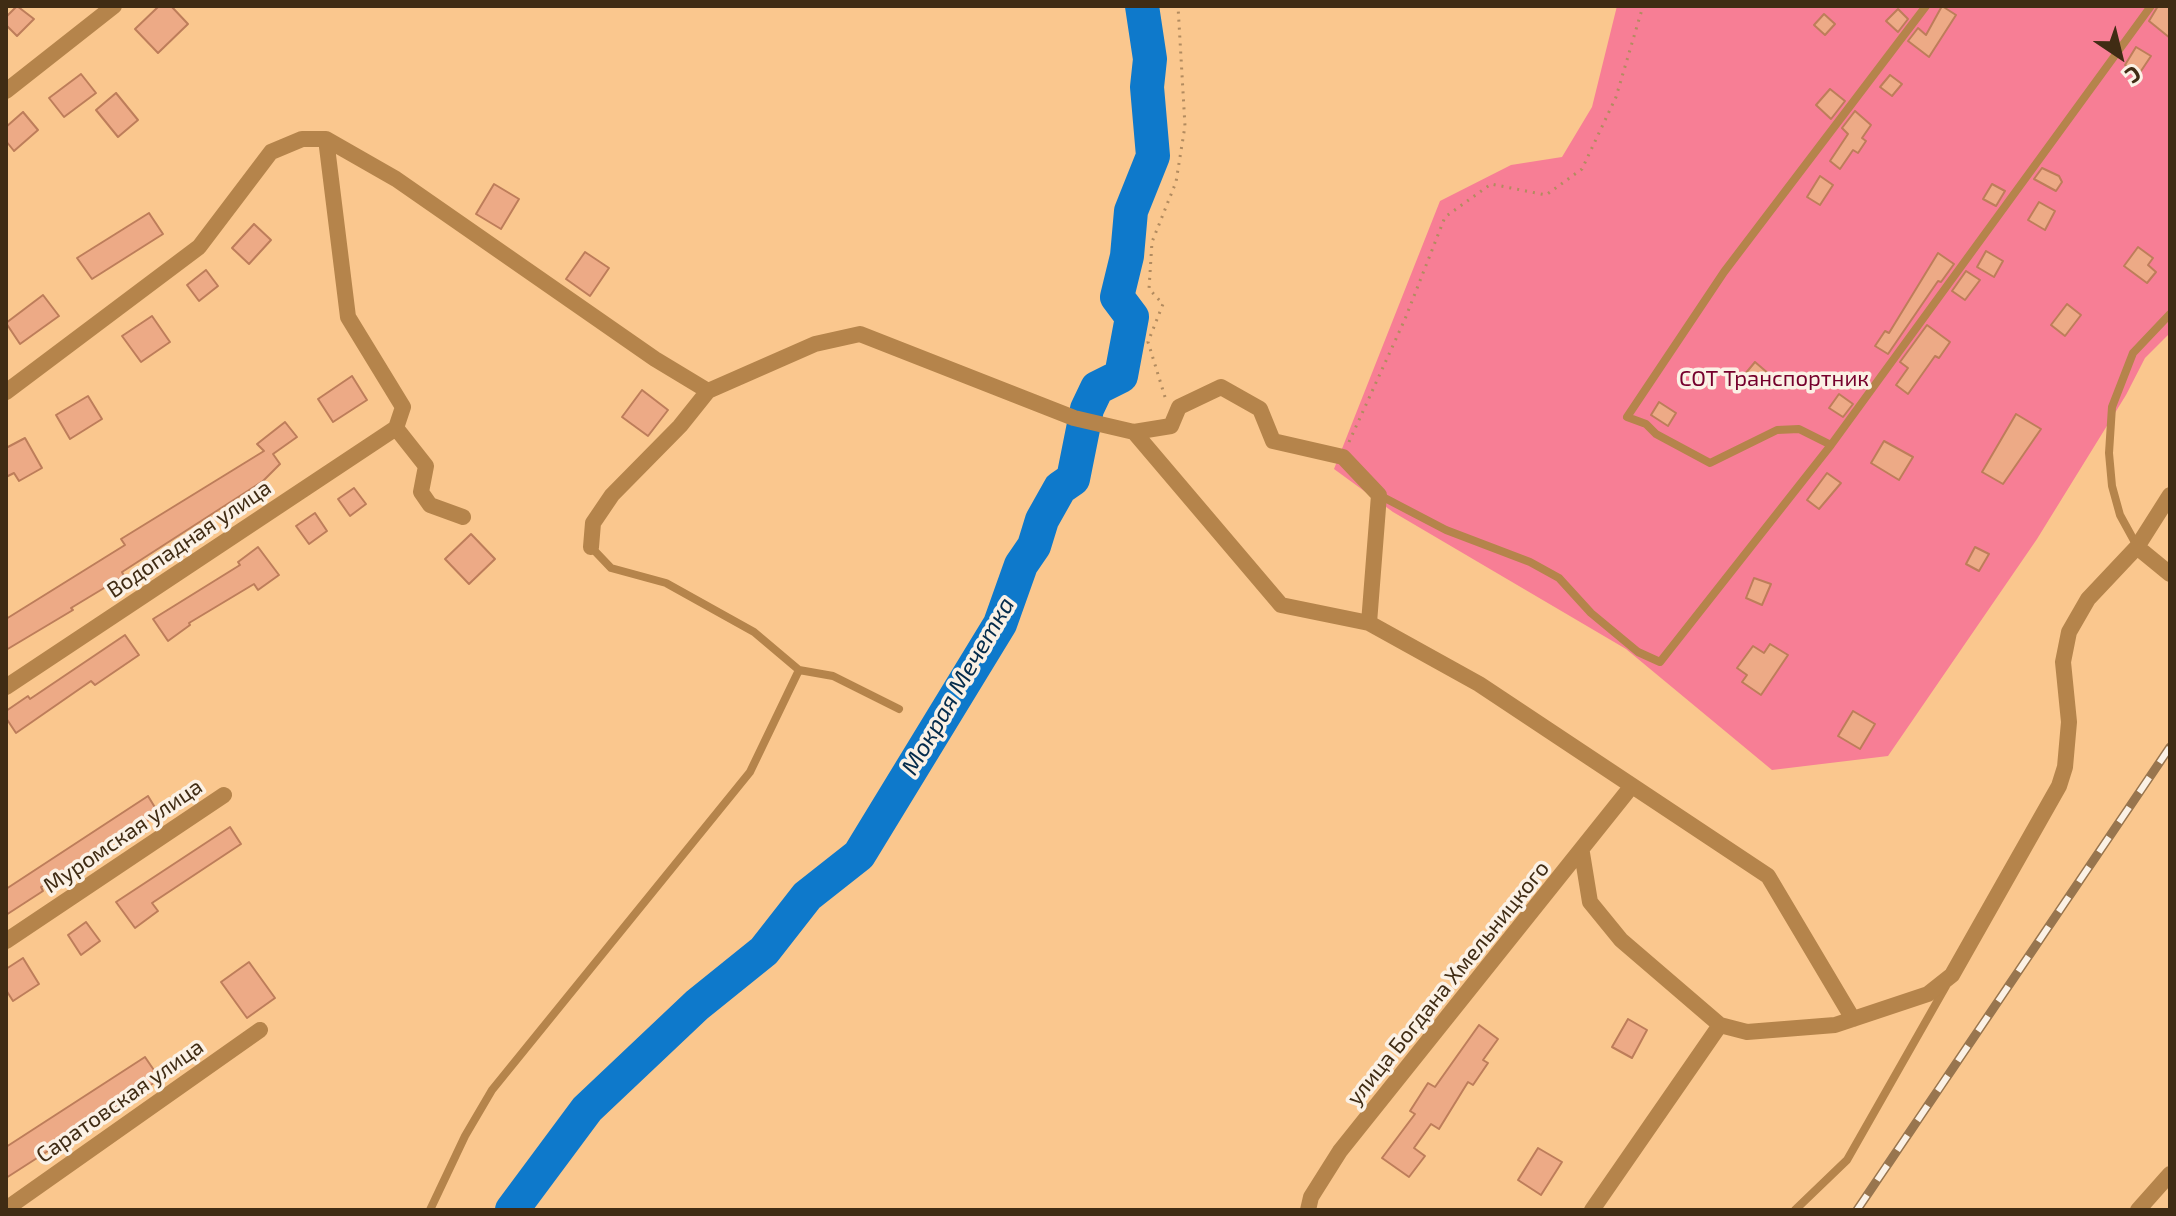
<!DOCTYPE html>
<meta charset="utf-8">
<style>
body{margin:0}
#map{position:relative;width:2176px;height:1216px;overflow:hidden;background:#fac78e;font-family:"Exo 2",sans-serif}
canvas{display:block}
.frame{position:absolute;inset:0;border:8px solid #402c14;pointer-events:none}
.north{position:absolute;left:2080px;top:16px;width:80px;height:80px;-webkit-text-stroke:6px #fbf1e5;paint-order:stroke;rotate:145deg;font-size:22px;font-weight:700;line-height:32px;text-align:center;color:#402c14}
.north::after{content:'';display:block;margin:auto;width:28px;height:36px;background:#402c14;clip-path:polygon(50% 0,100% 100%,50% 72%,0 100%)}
</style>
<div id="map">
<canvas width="2176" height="1216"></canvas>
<div class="frame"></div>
<div class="north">С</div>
</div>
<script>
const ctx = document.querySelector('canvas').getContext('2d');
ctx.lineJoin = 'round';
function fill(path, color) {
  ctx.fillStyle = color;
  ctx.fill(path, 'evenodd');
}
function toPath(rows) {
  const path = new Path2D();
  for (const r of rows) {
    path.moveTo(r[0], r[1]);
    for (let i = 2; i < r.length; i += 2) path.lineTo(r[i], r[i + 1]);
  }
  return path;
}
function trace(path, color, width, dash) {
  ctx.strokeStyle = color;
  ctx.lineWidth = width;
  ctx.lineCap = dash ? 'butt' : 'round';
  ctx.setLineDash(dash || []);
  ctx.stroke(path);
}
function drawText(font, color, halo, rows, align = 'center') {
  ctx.font = font + ' "Exo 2",sans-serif';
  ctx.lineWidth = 7;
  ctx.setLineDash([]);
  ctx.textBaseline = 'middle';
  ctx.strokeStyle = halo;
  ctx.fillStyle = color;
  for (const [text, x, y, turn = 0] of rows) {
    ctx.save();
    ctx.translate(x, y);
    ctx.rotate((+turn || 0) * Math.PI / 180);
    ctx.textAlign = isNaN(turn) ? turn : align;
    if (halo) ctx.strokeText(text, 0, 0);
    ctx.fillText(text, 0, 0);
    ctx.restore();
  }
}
const green = toPath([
 [1617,6,2170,6,2170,333,2145,358,2126,395,2037,539,1888,756,1772,770,1626,649,1393,512,1334,469,1440,201,1511,165,1562,157,1592,107]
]);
const river = toPath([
 [512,1210,587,1109,697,1005,764,951,807,896,859,855,1000,624,1021,565,1034,546,1042,520,1060,488,1073,479,1087,409,1097,388,1121,376,1132,317,1117,297,1127,256,1131,211,1153,156,1147,87,1150,59,1142,6]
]);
const building = toPath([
 [17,6,34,19,17,36,6,25,6,17,17,6],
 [159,6,171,6,188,24,158,53,135,29,159,6],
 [1942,6,1956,15,1929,57,1908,41,1918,28,1926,35,1942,6],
 [2158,6,2170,6,2170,38,2149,21,2158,6],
 [1898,9,1908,19,1898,32,1886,21,1898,9],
 [1824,14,1835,24,1825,35,1814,25,1824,14],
 [2136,47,2151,56,2139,74,2125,65,2136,47],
 [81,74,96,93,64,117,49,98,81,74],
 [1890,75,1902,84,1892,96,1880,87,1890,75],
 [1830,89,1845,101,1831,119,1816,105,1830,89],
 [116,93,138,120,118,137,96,110,116,93],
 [1855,111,1871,125,1862,138,1866,141,1858,153,1853,150,1840,169,1830,161,1848,134,1842,128,1855,111],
 [23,112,38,130,14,151,6,141,6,127,23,112],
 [2042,168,2059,176,2062,182,2056,191,2034,179,2042,168],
 [1820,176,1833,185,1820,205,1807,197,1820,176],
 [494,184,519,199,501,229,476,214,494,184],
 [1992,184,2005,191,1996,206,1983,199,1992,184],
 [2039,202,2055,211,2045,230,2028,220,2039,202],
 [149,213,163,234,92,279,77,258,149,213],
 [254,224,271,240,249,264,232,248,254,224],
 [2138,247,2153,258,2148,265,2156,272,2147,283,2124,266,2138,247],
 [1986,251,2003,261,1994,277,1977,267,1986,251],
 [585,252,609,268,590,296,566,279,585,252],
 [1938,253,1954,264,1941,282,1938,281,1888,354,1875,346,1885,331,1889,333,1938,253],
 [206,270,218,286,199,301,187,285,206,270],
 [1966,271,1980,280,1965,300,1952,291,1966,271],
 [43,295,59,316,20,344,6,323,43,295],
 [2067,304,2081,315,2065,336,2051,325,2067,304],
 [152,316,170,342,141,362,122,336,152,316],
 [1927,325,1950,342,1939,358,1935,356,1908,394,1896,385,1908,368,1900,362,1927,325],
 [1755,362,1769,374,1759,386,1745,374,1755,362],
 [352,376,367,400,333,422,318,399,352,376],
 [642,390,668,410,648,436,622,417,642,390],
 [1839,394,1853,404,1843,417,1829,408,1839,394],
 [88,396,102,419,70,439,56,415,88,396],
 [1659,402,1676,413,1668,426,1651,415,1659,402],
 [2016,414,2041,429,2003,484,1982,472,2016,414],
 [285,422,297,437,273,454,280,464,263,481,122,572,124,576,71,608,73,610,6,650,6,619,125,545,121,539,264,451,257,444,285,422],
 [25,438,42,468,19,481,14,473,6,477,6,448,25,438],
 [1884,441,1913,457,1899,480,1871,463,1884,441],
 [1827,473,1841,483,1819,509,1807,500,1827,473],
 [354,488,366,504,350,516,338,499,354,488],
 [315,513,327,531,309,544,296,526,315,513],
 [471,534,495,559,469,584,445,559,471,534],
 [258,547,279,575,258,590,254,584,189,623,190,625,168,641,153,619,240,565,238,562,258,547],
 [1975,547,1989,554,1979,571,1966,564,1975,547],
 [1754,578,1771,584,1762,605,1746,598,1754,578],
 [125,635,139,655,95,685,91,681,16,733,6,718,6,711,28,696,30,699,125,635],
 [1770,644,1788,655,1761,695,1742,682,1747,675,1737,668,1753,646,1764,653,1770,644],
 [1853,711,1875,724,1860,749,1838,736,1853,711],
 [148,796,159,814,41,887,43,891,6,915,6,889,148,796],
 [230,827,241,844,152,903,158,911,135,928,116,902,230,827],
 [86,922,100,941,81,955,68,935,86,922],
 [23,958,39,984,13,1001,6,990,6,969,23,958],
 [249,962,275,998,247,1018,221,982,249,962],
 [1628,1019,1647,1030,1632,1058,1612,1047,1628,1019],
 [1479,1025,1498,1039,1483,1060,1488,1063,1473,1085,1468,1082,1439,1129,1431,1124,1414,1148,1425,1156,1409,1177,1382,1158,1415,1114,1410,1111,1428,1083,1435,1087,1479,1025],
 [145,1057,160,1079,6,1178,6,1147,145,1057],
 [1538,1148,1562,1162,1541,1195,1518,1180,1538,1148]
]);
const path = toPath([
 [1165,397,1148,342,1163,304,1149,289,1152,242,1176,182,1185,126,1178,6],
 [1349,442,1405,319,1445,217,1491,184,1546,195,1582,169,1616,97,1643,6]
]);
const service = toPath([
 [1831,445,1799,429,1777,430,1710,463,1656,434,1646,424,1627,417,1724,272,1926,6],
 [1379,495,1446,530,1530,562,1559,578,1591,613,1638,652,1660,662,1831,445,2151,6],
 [2137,546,2120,515,2112,486,2109,453,2112,407,2133,353,2170,314],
 [591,547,611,568,666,583,754,632,799,670,833,676,899,709],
 [430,1210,465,1136,492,1090,750,772,799,670],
 [1795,1210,1847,1160,1946,986]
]);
const minor = toPath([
 [6,91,114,6],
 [326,139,348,317,403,407,396,428,426,466,421,492,430,505,463,517],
 [6,392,199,247,271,152,302,139,326,139,396,179,655,359,708,391,815,344,860,334,1074,418,1134,432,1171,426,1179,407,1221,387,1260,409,1273,441,1343,457,1379,495,1369,623],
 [1134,432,1281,605,1369,623,1479,684,1768,876,1853,1019],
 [591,547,593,523,612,495,680,426,708,391],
 [2137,547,2170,574],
 [6,687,396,428],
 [1582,853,1590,902,1621,940,1720,1025,1747,1032,1835,1025,1928,994,1952,975,2059,786,2065,767,2069,722,2063,662,2069,632,2088,599,2137,547,2170,495],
 [6,941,224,795],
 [6,1209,260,1030],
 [1308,1210,1311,1197,1340,1151,1631,787],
 [1592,1210,1720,1025],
 [2138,1210,2170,1174]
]);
const rail = toPath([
 [1857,1210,2170,747]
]);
const parkNames = [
 ["СОТ Транспортник",1774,379]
];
const streetNames = [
 ["Водопадная улица",189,539,-34],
 ["Муромская улица",123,836,-34],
 ["улица Богдана Хмельницкого",1448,983,-51],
 ["Саратовская улица",120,1101,-35]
];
const waterNames = [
 ["Мокрая Мечетка",958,686,-60]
];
fill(green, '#f77e95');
trace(river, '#0e79cb', 34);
fill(building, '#edaa86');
trace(building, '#bd7d5a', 2);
trace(path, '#b28b5f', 3, [2, 6]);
trace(service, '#b5844b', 8);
trace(minor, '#b5844b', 16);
trace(rail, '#98754e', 9);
trace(rail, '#fbf1e5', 6, [18]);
drawText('22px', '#75002c', '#fbf1e5', parkNames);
drawText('22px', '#402c14', '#fbf1e5', streetNames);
drawText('italic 24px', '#042b4b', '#fbf1e5', waterNames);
</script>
